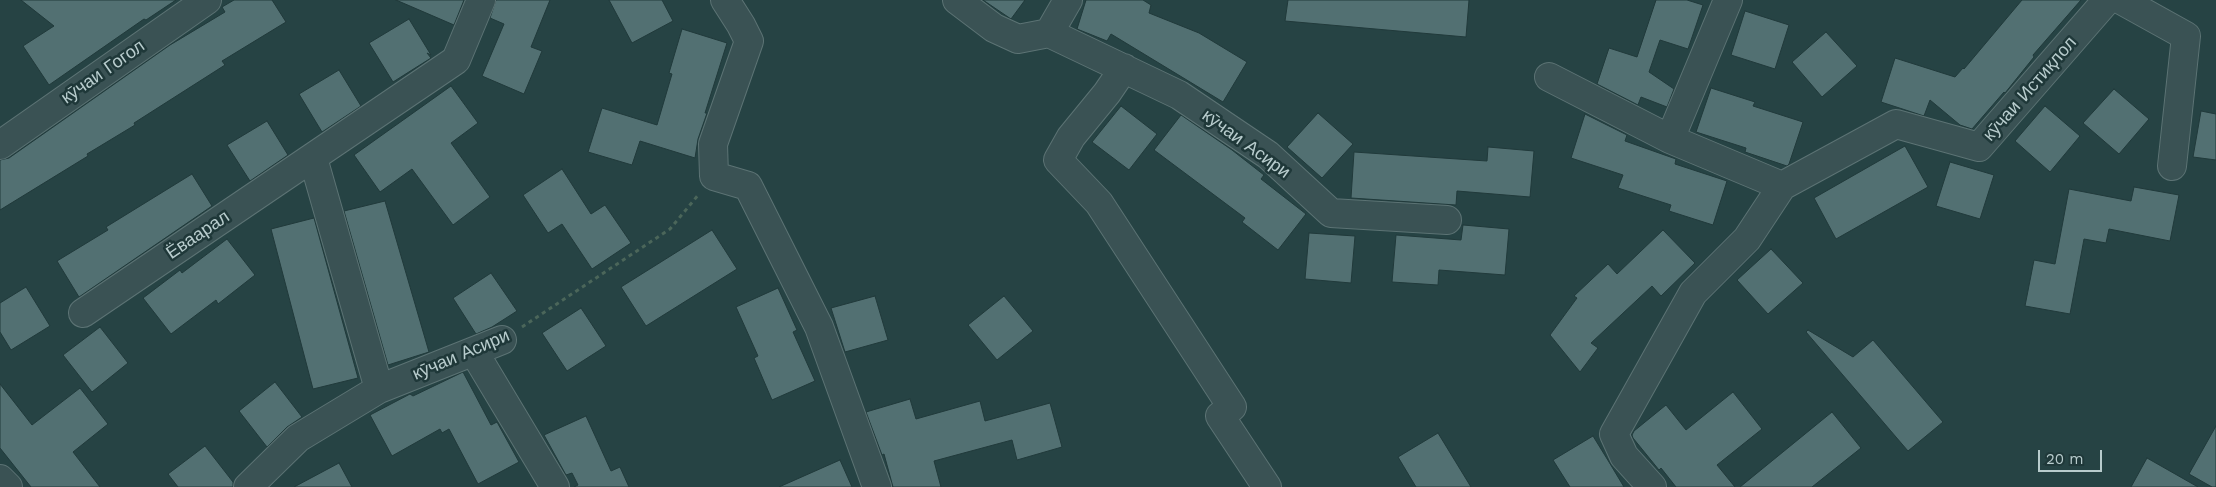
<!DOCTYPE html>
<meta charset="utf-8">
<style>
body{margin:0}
#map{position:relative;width:2216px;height:487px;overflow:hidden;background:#264344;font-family:"Work Sans",sans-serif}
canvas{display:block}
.scale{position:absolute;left:2038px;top:450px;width:64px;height:22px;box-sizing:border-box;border:2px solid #b8cccd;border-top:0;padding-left:6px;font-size:15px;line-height:18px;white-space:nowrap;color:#b8cccd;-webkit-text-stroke:4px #1f3839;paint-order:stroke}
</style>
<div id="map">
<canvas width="2216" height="487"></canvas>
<div class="scale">20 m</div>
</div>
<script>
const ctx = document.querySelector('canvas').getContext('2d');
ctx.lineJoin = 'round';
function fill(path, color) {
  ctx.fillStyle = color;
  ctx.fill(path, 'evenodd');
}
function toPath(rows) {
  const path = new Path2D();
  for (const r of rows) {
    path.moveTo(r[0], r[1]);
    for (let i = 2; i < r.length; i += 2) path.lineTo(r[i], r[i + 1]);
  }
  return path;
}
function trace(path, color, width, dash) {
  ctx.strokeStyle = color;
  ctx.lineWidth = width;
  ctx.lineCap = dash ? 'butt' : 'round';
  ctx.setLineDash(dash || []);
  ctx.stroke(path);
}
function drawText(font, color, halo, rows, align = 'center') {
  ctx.font = font + ' "Work Sans",sans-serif';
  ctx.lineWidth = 5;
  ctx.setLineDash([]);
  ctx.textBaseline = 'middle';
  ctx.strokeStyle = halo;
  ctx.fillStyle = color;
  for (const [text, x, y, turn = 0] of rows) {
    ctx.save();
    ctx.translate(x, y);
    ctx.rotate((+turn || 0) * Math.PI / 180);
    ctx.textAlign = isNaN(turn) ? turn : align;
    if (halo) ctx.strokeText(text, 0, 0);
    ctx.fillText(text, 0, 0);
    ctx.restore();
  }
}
const building = toPath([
 [21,0,176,0,146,20,144,19,49,85,23,46,54,26,21,0],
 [234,0,272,0,286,22,222,61,225,65,134,123,135,125,87,154,88,156,0,210,0,160,9,158,170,45,225,12,222,7,234,0],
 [396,0,464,0,454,25,396,0],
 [496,0,550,0,531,47,542,51,524,94,482,76,504,24,490,18,496,0],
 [609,0,662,0,673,21,632,43,609,0],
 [983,0,1025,0,1011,19,983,0],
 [1086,0,1143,0,1151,5,1149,13,1199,33,1247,62,1223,102,1111,34,1107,41,1077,29,1086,0],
 [1288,0,1469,0,1466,37,1285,21,1288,0],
 [1656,0,1687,0,1703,5,1688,49,1660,40,1649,72,1674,89,1667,107,1641,97,1638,105,1597,84,1609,48,1637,57,1656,0],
 [2022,0,2081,0,2033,55,2034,57,2005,93,2004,92,1972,129,1960,125,1930,100,1924,116,1881,102,1895,58,1955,77,1963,68,1964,69,2022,0],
 [1745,11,1789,25,1775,69,1731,55,1745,11],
 [409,19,431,55,427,53,431,58,393,82,369,43,409,19],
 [682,29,727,43,705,113,707,113,698,139,695,158,640,141,632,165,588,152,602,108,657,125,672,74,669,73,682,29],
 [1826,32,1857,66,1822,97,1792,62,1826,32],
 [339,70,361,106,322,132,299,94,339,70],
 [451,86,478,123,451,143,490,197,453,225,412,169,380,192,354,155,451,86],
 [1711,88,1755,102,1753,106,1803,122,1789,164,1787,166,1745,152,1746,148,1696,132,1711,88],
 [2114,89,2149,119,2119,154,2083,123,2114,89],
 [1121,106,1157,134,1129,170,1092,142,1121,106],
 [2045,106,2080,136,2050,172,2015,141,2045,106],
 [2201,111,2216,114,2216,160,2193,157,2201,111],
 [1318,113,1353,144,1322,178,1287,147,1318,113],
 [1585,114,1627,135,1625,141,1676,159,1675,164,1727,181,1713,225,1669,211,1671,205,1618,188,1623,175,1571,158,1585,114],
 [1181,115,1232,150,1264,175,1261,179,1306,214,1278,250,1242,222,1245,218,1154,150,1181,115],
 [267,121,288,155,250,181,227,145,267,121],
 [1905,146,1928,187,1836,239,1814,198,1905,146],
 [1488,147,1534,151,1530,197,1457,191,1456,205,1351,198,1354,152,1487,161,1488,147],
 [1950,162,1994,175,1980,219,1936,206,1950,162],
 [562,169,591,214,605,205,631,243,592,269,562,224,548,233,523,195,562,169],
 [192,174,212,206,79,297,57,261,108,230,106,227,192,174],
 [2134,187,2179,195,2170,241,2109,229,2106,243,2084,239,2070,314,2025,306,2034,260,2055,264,2069,189,2131,201,2134,187],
 [385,201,429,352,388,365,344,211,385,201],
 [314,218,358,378,313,389,271,229,314,218],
 [1463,225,1509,229,1505,275,1439,270,1438,285,1392,282,1396,235,1461,240,1463,225],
 [712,230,737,269,646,326,621,287,712,230],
 [1663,230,1695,263,1661,296,1652,286,1591,343,1598,348,1580,372,1550,335,1577,298,1574,296,1608,264,1617,274,1663,230],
 [1309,233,1355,236,1351,283,1305,279,1309,233],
 [227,239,255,275,218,304,216,300,171,334,143,298,180,270,182,273,227,239],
 [1771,249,1803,283,1768,314,1737,280,1771,249],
 [491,273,517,311,492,327,476,334,453,298,491,273],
 [26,287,50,326,11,350,0,332,0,303,26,287],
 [778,288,797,330,793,332,815,381,772,400,754,358,758,356,736,307,778,288],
 [875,296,888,340,845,352,831,308,875,296],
 [1004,296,1033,331,997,360,968,325,1004,296],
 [581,308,606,346,567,371,542,333,581,308],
 [100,327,128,363,92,392,63,355,100,327],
 [1808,330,1853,357,1873,340,1943,422,1908,451,1806,332,1808,330],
 [463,372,491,425,497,422,519,462,478,484,449,429,442,433,440,429,392,456,370,415,410,394,413,396,463,372],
 [275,382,302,417,287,427,267,447,239,411,275,382],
 [0,384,32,425,80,388,108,424,73,452,100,487,31,487,0,448,0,384],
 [1733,392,1762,429,1717,465,1735,487,1676,487,1661,468,1659,470,1633,438,1632,435,1634,431,1666,405,1686,430,1733,392],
 [910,399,916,419,980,401,985,421,1050,403,1062,447,1017,460,1012,440,934,461,941,487,893,487,884,454,882,455,866,412,910,399],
 [1832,412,1861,448,1812,487,1740,487,1832,412],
 [586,416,611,471,620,467,629,487,574,487,578,485,572,473,566,475,544,435,586,416],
 [2216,426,2216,487,2212,487,2189,474,2216,426],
 [1438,433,1471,487,1416,487,1398,457,1438,433],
 [1593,436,1609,462,1624,487,1570,487,1553,460,1593,436],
 [205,446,233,482,233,487,178,487,168,474,205,446],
 [2147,458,2198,487,2131,487,2147,458],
 [840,460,852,487,779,487,840,460],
 [339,463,352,487,294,487,339,463]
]);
const path = toPath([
 [522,327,670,229,699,194]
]);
const minor = toPath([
 [725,0,741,25,749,41,713,144,714,176,748,186,819,327,877,487],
 [957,0,994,28,1018,39,1049,33,1179,95,1268,155,1331,213,1447,220],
 [1728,0,1670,139,1782,186],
 [2121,0,2186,36,2172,166],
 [1049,33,1068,0],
 [1124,68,1107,93,1071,137,1058,160,1099,203,1232,407,1220,416,1267,487],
 [1549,77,1670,139],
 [0,145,207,0],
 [313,158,379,389],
 [83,313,456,60,481,0],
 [474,352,555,487],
 [0,479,8,487],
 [248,487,298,438,379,389,502,340],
 [1652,487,1624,456,1614,434,1693,293,1747,239,1782,186,1896,124,1979,147,2107,0]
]);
const streetNames = [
 ["кӯчаи Гогол",103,72,-35],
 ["кӯчаи Истиқлол",2030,89,-49],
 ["кӯчаи Асири",1246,144,36],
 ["Ёваарал",198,235,-34],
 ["кӯчаи Асири",461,355,-23]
];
fill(building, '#527072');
trace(building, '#213a3b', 1);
trace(minor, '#5c7374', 30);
trace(path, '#4b665a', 3, [4, 4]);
trace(minor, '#3a5254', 28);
drawText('18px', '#b8cccd', '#1f3839', streetNames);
</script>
